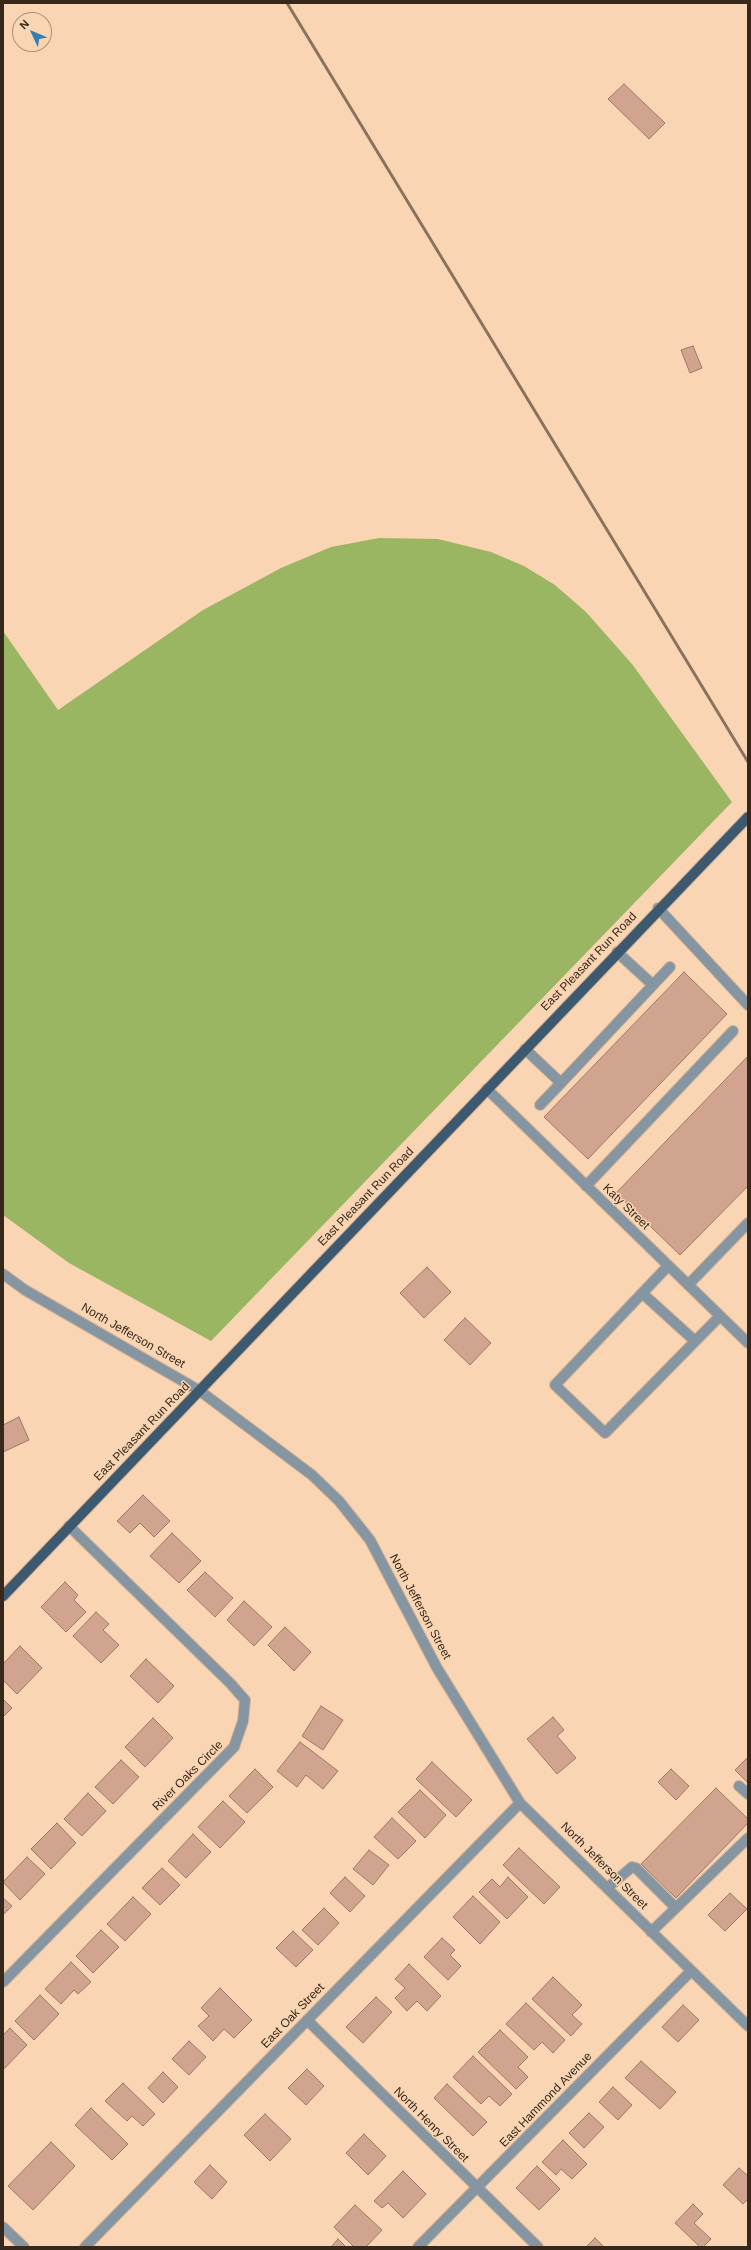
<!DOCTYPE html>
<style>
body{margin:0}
#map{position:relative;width:751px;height:2250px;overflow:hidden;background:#fad5b3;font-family:Helvetica,sans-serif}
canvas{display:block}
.frame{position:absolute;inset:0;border:4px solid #36281b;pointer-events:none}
.north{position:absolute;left:12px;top:12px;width:40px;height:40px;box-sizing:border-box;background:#fad5b3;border:1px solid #ac9076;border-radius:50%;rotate:314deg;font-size:11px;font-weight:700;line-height:16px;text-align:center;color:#36281b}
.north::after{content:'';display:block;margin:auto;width:14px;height:18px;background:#367eb2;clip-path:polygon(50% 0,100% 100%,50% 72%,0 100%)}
</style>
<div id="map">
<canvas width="751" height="2250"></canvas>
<div class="frame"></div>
<div class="north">N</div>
</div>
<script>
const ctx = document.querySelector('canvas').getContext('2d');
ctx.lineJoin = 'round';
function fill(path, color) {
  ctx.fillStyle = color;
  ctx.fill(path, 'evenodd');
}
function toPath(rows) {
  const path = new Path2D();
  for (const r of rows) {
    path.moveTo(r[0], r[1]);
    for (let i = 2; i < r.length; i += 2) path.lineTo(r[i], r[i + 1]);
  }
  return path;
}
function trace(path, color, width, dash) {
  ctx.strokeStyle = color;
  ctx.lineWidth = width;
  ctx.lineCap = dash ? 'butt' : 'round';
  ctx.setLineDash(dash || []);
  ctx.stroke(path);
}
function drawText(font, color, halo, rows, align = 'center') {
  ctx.font = font + ' Helvetica,sans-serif';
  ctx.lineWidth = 3;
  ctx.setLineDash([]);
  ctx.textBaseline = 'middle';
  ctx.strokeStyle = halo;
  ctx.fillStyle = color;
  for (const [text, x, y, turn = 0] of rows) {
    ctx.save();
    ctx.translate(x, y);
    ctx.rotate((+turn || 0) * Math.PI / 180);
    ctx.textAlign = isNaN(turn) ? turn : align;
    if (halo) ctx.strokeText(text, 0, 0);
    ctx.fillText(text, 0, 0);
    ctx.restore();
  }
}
const green = toPath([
 [379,538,438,539,491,552,524,566,555,585,586,612,632,664,732,802,211,1341,69,1263,3,1215,3,631,58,710,203,610,281,568,331,547]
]);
const building = toPath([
 [624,84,665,123,649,139,608,99,624,84],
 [693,346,702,368,690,373,681,350,693,346],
 [684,972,727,1014,588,1159,544,1117,684,972],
 [748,1056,748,1186,680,1255,616,1193,748,1056],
 [427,1267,451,1292,424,1318,400,1293,427,1267],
 [465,1318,491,1343,470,1365,444,1340,465,1318],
 [19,1417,29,1440,3,1452,3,1425,19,1417],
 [143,1495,170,1521,154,1537,140,1523,130,1533,117,1521,143,1495],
 [172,1533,201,1561,179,1583,150,1556,172,1533],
 [205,1572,233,1598,215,1617,187,1590,205,1572],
 [65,1582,78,1595,74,1600,86,1612,66,1632,41,1607,65,1582],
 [244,1601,272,1627,254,1646,227,1620,244,1601],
 [96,1612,109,1624,103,1630,119,1645,101,1663,73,1636,96,1612],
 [285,1627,311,1652,294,1671,268,1645,285,1627],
 [20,1646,42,1668,17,1694,3,1680,3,1664,20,1646],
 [146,1659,174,1686,158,1703,130,1676,146,1659],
 [3,1699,12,1708,3,1717,3,1699],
 [321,1706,343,1720,323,1750,302,1736,321,1706],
 [553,1717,564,1730,557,1736,576,1758,557,1774,527,1739,553,1717],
 [153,1718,173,1738,145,1767,125,1747,153,1718],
 [300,1742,338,1771,323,1789,306,1775,297,1787,277,1771,300,1742],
 [748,1757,748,1783,735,1770,748,1757],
 [121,1760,139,1777,113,1804,95,1787,121,1760],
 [432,1762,472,1800,456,1817,416,1779,432,1762],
 [255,1769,273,1787,247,1813,229,1796,255,1769],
 [671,1769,689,1786,676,1800,658,1782,671,1769],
 [716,1788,748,1819,748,1823,676,1898,641,1864,716,1788],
 [420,1790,446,1815,425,1838,398,1812,420,1790],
 [88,1793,106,1811,82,1836,64,1819,88,1793],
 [223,1801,245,1822,220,1848,198,1827,223,1801],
 [392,1818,416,1841,398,1859,374,1837,392,1818],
 [57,1823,76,1843,51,1869,31,1849,57,1823],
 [193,1834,211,1852,186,1878,168,1861,193,1834],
 [519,1848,560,1887,544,1904,503,1865,519,1848],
 [369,1850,389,1865,373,1885,353,1869,369,1850],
 [27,1857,45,1874,20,1900,3,1882,27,1857],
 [162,1868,180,1885,160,1905,142,1888,162,1868],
 [345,1877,365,1896,350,1912,330,1893,345,1877],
 [508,1877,528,1897,507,1919,479,1892,492,1879,500,1887,508,1877],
 [730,1893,747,1909,725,1931,708,1915,730,1893],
 [473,1896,500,1922,480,1944,453,1917,473,1896],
 [133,1897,151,1914,125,1941,107,1924,133,1897],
 [3,1898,12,1906,3,1915,3,1898],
 [324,1908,339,1923,318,1945,302,1930,324,1908],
 [101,1930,119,1947,93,1973,76,1956,101,1930],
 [293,1931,313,1950,296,1967,276,1948,293,1931],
 [442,1938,455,1950,450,1955,461,1966,448,1980,424,1957,442,1938],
 [71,1962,91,1982,78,1994,74,1990,61,2004,45,1989,71,1962],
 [409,1964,441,1996,427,2011,417,2001,407,2011,395,1998,405,1988,395,1979,409,1964],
 [553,1977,582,2005,572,2015,582,2024,571,2036,532,1999,553,1977],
 [220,1988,252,2020,234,2038,224,2029,213,2041,198,2026,209,2016,201,2008,220,1988],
 [40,1995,59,2014,34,2040,15,2021,40,1995],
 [376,1997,392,2012,363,2043,346,2027,376,1997],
 [526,2003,565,2040,553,2053,542,2042,534,2050,506,2024,526,2003],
 [683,2005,699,2020,678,2042,662,2027,683,2005],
 [10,2028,27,2045,3,2070,3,2035,10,2028],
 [500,2030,528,2057,518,2067,528,2077,516,2089,478,2052,500,2030],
 [189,2041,206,2057,189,2075,172,2059,189,2041],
 [473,2056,512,2094,500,2106,489,2096,481,2104,453,2077,473,2056],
 [641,2061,676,2092,660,2109,625,2078,641,2061],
 [307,2069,324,2086,306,2105,288,2088,307,2069],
 [163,2072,178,2087,163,2103,148,2088,163,2072],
 [123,2083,155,2114,143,2126,132,2116,127,2121,105,2101,123,2083],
 [447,2084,487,2122,473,2136,434,2098,447,2084],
 [613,2087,632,2105,618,2120,599,2102,613,2087],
 [91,2108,128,2144,112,2160,75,2125,91,2108],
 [589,2113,604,2127,584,2148,569,2133,589,2113],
 [265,2114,291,2139,270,2161,244,2135,265,2114],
 [364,2134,386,2156,368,2175,346,2153,364,2134],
 [563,2140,587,2164,572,2179,561,2169,556,2175,542,2162,563,2140],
 [51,2142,75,2166,33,2210,8,2186,51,2142],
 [210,2165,227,2182,212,2199,194,2182,210,2165],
 [537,2166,560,2189,539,2210,516,2188,537,2166],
 [739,2168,748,2176,748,2199,743,2204,723,2185,739,2168],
 [403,2171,426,2194,403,2218,388,2203,382,2208,374,2201,403,2171],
 [693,2204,703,2214,694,2223,711,2239,703,2247,700,2247,675,2223,693,2204],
 [355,2205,382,2230,366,2247,354,2247,334,2227,355,2205],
 [595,2238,604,2247,586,2247,595,2238],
 [338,2239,346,2247,331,2247,338,2239]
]);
const minor = toPath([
 [658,908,748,1005],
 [653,985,670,967],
 [525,1049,561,1083,653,985,617,952],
 [487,1089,748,1343],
 [540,1105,561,1083],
 [586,1186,733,1031],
 [668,1266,555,1385,605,1433,720,1316],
 [3,1274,25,1290,200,1391,312,1475,339,1501,370,1540,437,1668,520,1803,748,2026],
 [688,1285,748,1223],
 [642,1293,695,1341],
 [739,1786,748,1794],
 [607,1888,632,1867,636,1868,676,1908],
 [651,1932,748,1838],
 [3,1982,234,1747,243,1721,245,1700,230,1683,69,1526],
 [307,2020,538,2247],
 [3,2227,24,2247],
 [85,2247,520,1803],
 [418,2247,691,1971]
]);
const major = toPath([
 [3,1596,748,817]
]);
const rail = toPath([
 [287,3,748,762]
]);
const streetNames = [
 ["East Pleasant Run Road",589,962,-46],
 ["East Pleasant Run Road",366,1197,-46],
 ["Katy Street",626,1207,44],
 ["North Jefferson Street",133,1336,30],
 ["East Pleasant Run Road",142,1432,-46],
 ["North Jefferson Street",420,1607,62],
 ["River Oaks Circle",188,1776,-45],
 ["North Jefferson Street",604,1866,45],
 ["East Oak Street",293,2016,-46],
 ["East Hammond Avenue",546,2100,-46],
 ["North Henry Street",431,2125,45]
];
fill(green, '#9bb663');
fill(building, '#d1a490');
trace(building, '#a17664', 1);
trace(minor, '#d3b295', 12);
trace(major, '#d3b295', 12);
trace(minor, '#8595a2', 10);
trace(major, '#3c5970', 10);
trace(rail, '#8a725c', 3);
drawText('12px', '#36281b', '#fad5b3', streetNames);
</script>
